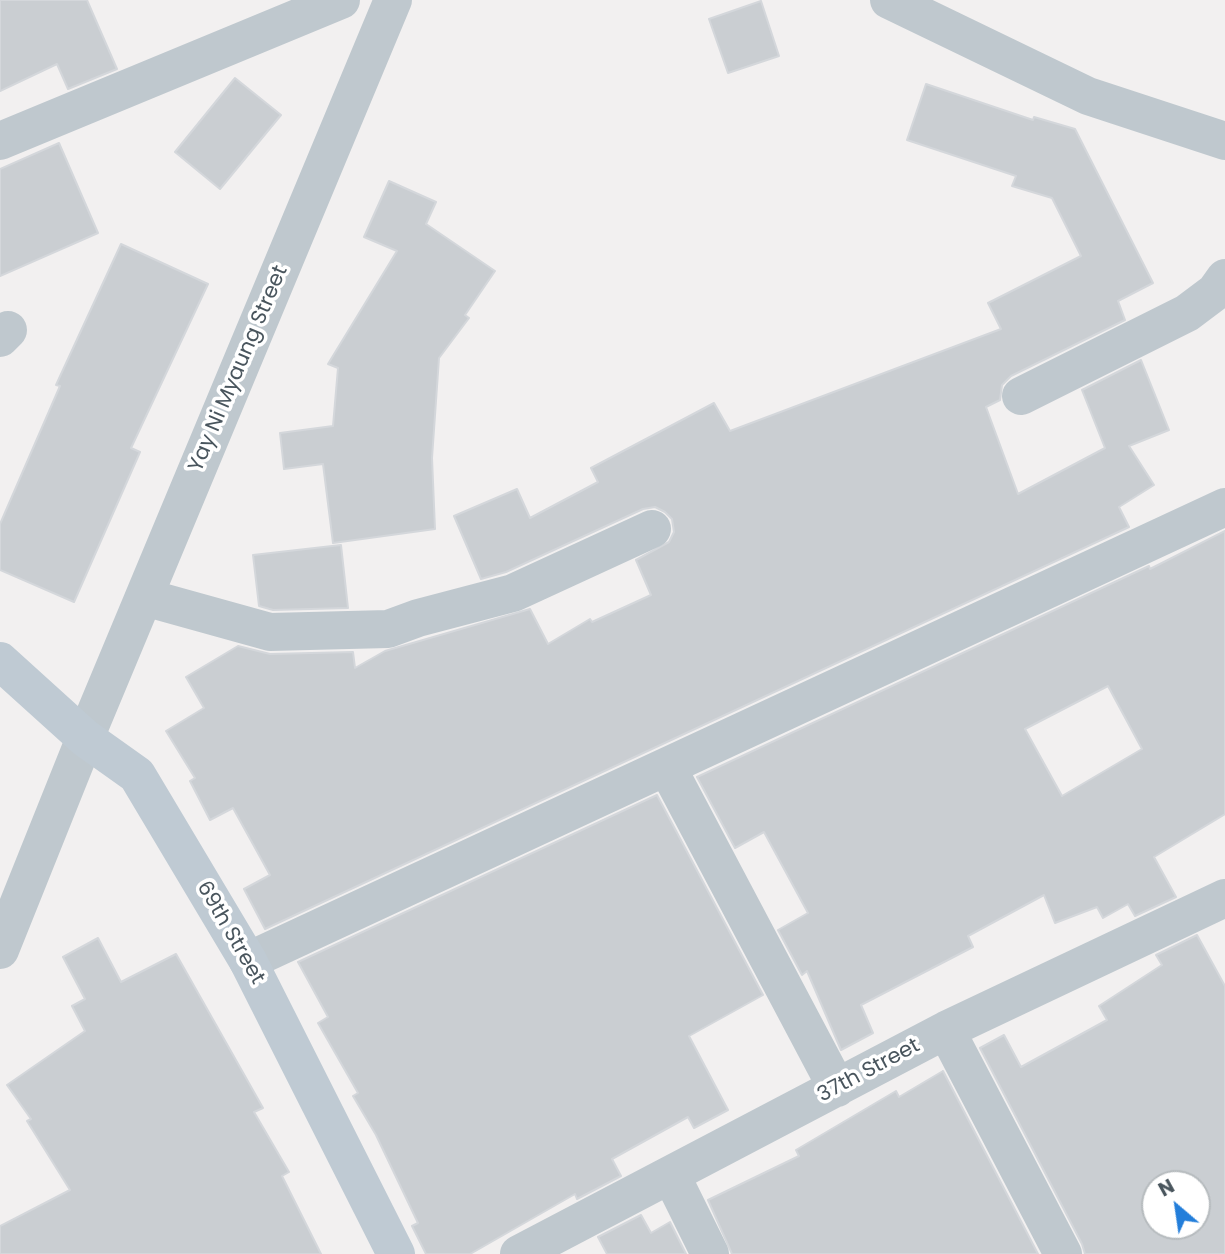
<!DOCTYPE html>
<style>
body{margin:0}
#map{position:relative;width:1225px;height:1254px;overflow:hidden;background:#f2f0f0;font-family:Poppins,sans-serif}
canvas{display:block}
.north{position:absolute;left:1141px;top:1170px;width:70px;height:70px;box-sizing:border-box;background:#fff;border:2px solid #b6bbbe;border-radius:50%;rotate:331deg;font-size:19px;font-weight:700;line-height:28px;text-align:center;color:#49555d}
.north::after{content:'';display:block;margin:auto;width:24px;height:32px;background:#237eda;clip-path:polygon(50% 0,100% 100%,50% 72%,0 100%)}
</style>
<div id="map">
<canvas width="1225" height="1254"></canvas>
<div class="north">N</div>
</div>
<script>
const ctx = document.querySelector('canvas').getContext('2d');
ctx.lineJoin = 'round';
function fill(path, color) {
  ctx.fillStyle = color;
  ctx.fill(path, 'evenodd');
}
function toPath(rows) {
  const path = new Path2D();
  for (const r of rows) {
    path.moveTo(r[0], r[1]);
    for (let i = 2; i < r.length; i += 2) path.lineTo(r[i], r[i + 1]);
  }
  return path;
}
function trace(path, color, width, dash) {
  ctx.strokeStyle = color;
  ctx.lineWidth = width;
  ctx.lineCap = dash ? 'butt' : 'round';
  ctx.setLineDash(dash || []);
  ctx.stroke(path);
}
function drawText(font, color, halo, rows, align = 'center') {
  ctx.font = font + ' Poppins,sans-serif';
  ctx.lineWidth = 7;
  ctx.setLineDash([]);
  ctx.textBaseline = 'middle';
  ctx.strokeStyle = halo;
  ctx.fillStyle = color;
  for (const [text, x, y, turn = 0] of rows) {
    ctx.save();
    ctx.translate(x, y);
    ctx.rotate((+turn || 0) * Math.PI / 180);
    ctx.textAlign = isNaN(turn) ? turn : align;
    if (halo) ctx.strokeText(text, 0, 0);
    ctx.fillText(text, 0, 0);
    ctx.restore();
  }
}
const building = toPath([
 [0,0,87,0,117,69,68,89,57,64,0,91,0,0],
 [761,1,779,56,728,73,709,19,761,1],
 [235,78,281,115,220,189,175,152,235,78],
 [926,84,1033,120,1034,117,1075,129,1153,283,1118,301,1125,320,1011,376,1002,385,1000,400,986,407,1018,494,1105,448,1082,390,1141,360,1169,430,1129,446,1154,485,1119,507,1129,527,265,929,244,889,270,875,233,808,210,820,190,781,195,778,166,731,204,708,186,677,238,646,270,654,353,652,355,668,385,651,530,609,548,644,590,619,592,622,651,595,636,560,669,542,674,532,672,519,665,512,655,507,643,509,506,572,481,579,454,516,517,489,530,518,598,482,591,468,714,403,730,431,1001,329,988,303,1081,256,1052,198,1012,186,1016,176,907,140,926,84],
 [59,143,98,233,0,276,0,169,59,143],
 [389,181,436,202,426,224,495,271,465,315,469,318,439,358,432,458,435,529,333,543,323,464,284,469,280,433,333,426,338,368,328,364,397,251,364,237,389,181],
 [121,244,208,284,131,448,140,452,74,602,0,570,0,524,60,386,56,385,121,244],
 [1225,531,1225,814,1154,857,1176,897,1135,916,1128,904,1103,918,1097,907,1055,923,1044,895,968,936,973,947,861,1005,873,1033,841,1050,807,971,802,975,778,930,808,913,764,832,735,848,697,777,1149,566,1150,569,1225,531],
 [1108,686,1142,749,1062,796,1025,729,1108,686],
 [341,545,348,608,273,610,259,606,253,555,341,545],
 [657,795,763,995,689,1036,728,1110,694,1128,688,1117,612,1159,621,1176,577,1199,575,1194,470,1254,426,1254,412,1226,418,1223,376,1135,353,1096,358,1093,318,1023,328,1017,298,962,657,795],
 [1197,935,1225,986,1225,1254,1085,1254,1082,1244,980,1048,1004,1035,1021,1067,1107,1020,1099,1006,1162,965,1156,955,1197,935],
 [1155,1184,1197,1184,1197,1226,1155,1226,1155,1184],
 [98,938,121,982,176,954,263,1108,254,1112,289,1172,282,1176,321,1254,0,1254,0,1226,70,1190,27,1121,31,1119,7,1085,85,1031,72,1006,85,999,63,957,98,938],
 [943,1071,1038,1254,732,1254,708,1200,799,1156,796,1150,896,1091,899,1097,943,1071],
 [641,1215,651,1233,670,1222,686,1254,607,1254,598,1237,641,1215]
]);
const street = toPath([
 [889,0,1088,96,1225,141],
 [0,141,341,0],
 [0,338,8,330],
 [1021,396,1187,313,1215,292,1225,278],
 [144,597,270,632,388,629,418,618,513,593,652,529],
 [667,767,837,1088],
 [0,950,85,738,393,0],
 [248,961,1225,507],
 [946,1030,1063,1254],
 [671,1175,710,1254],
 [519,1254,946,1030,1225,898]
]);
const secondary = toPath([
 [0,661,85,738,137,775,248,961,396,1254]
]);
const streetNames = [
 ["Yay Ni Myaung Street",239,369,-67],
 ["69th Street",230,933,60],
 ["37th Street",869,1071,-28]
];
fill(building, '#caced2');
trace(building, '#d4d7db', 2);
trace(street, '#bfc8ce', 38);
trace(secondary, '#bfcad3', 38);
drawText('21px', '#49555d', '#fff', streetNames);
</script>
